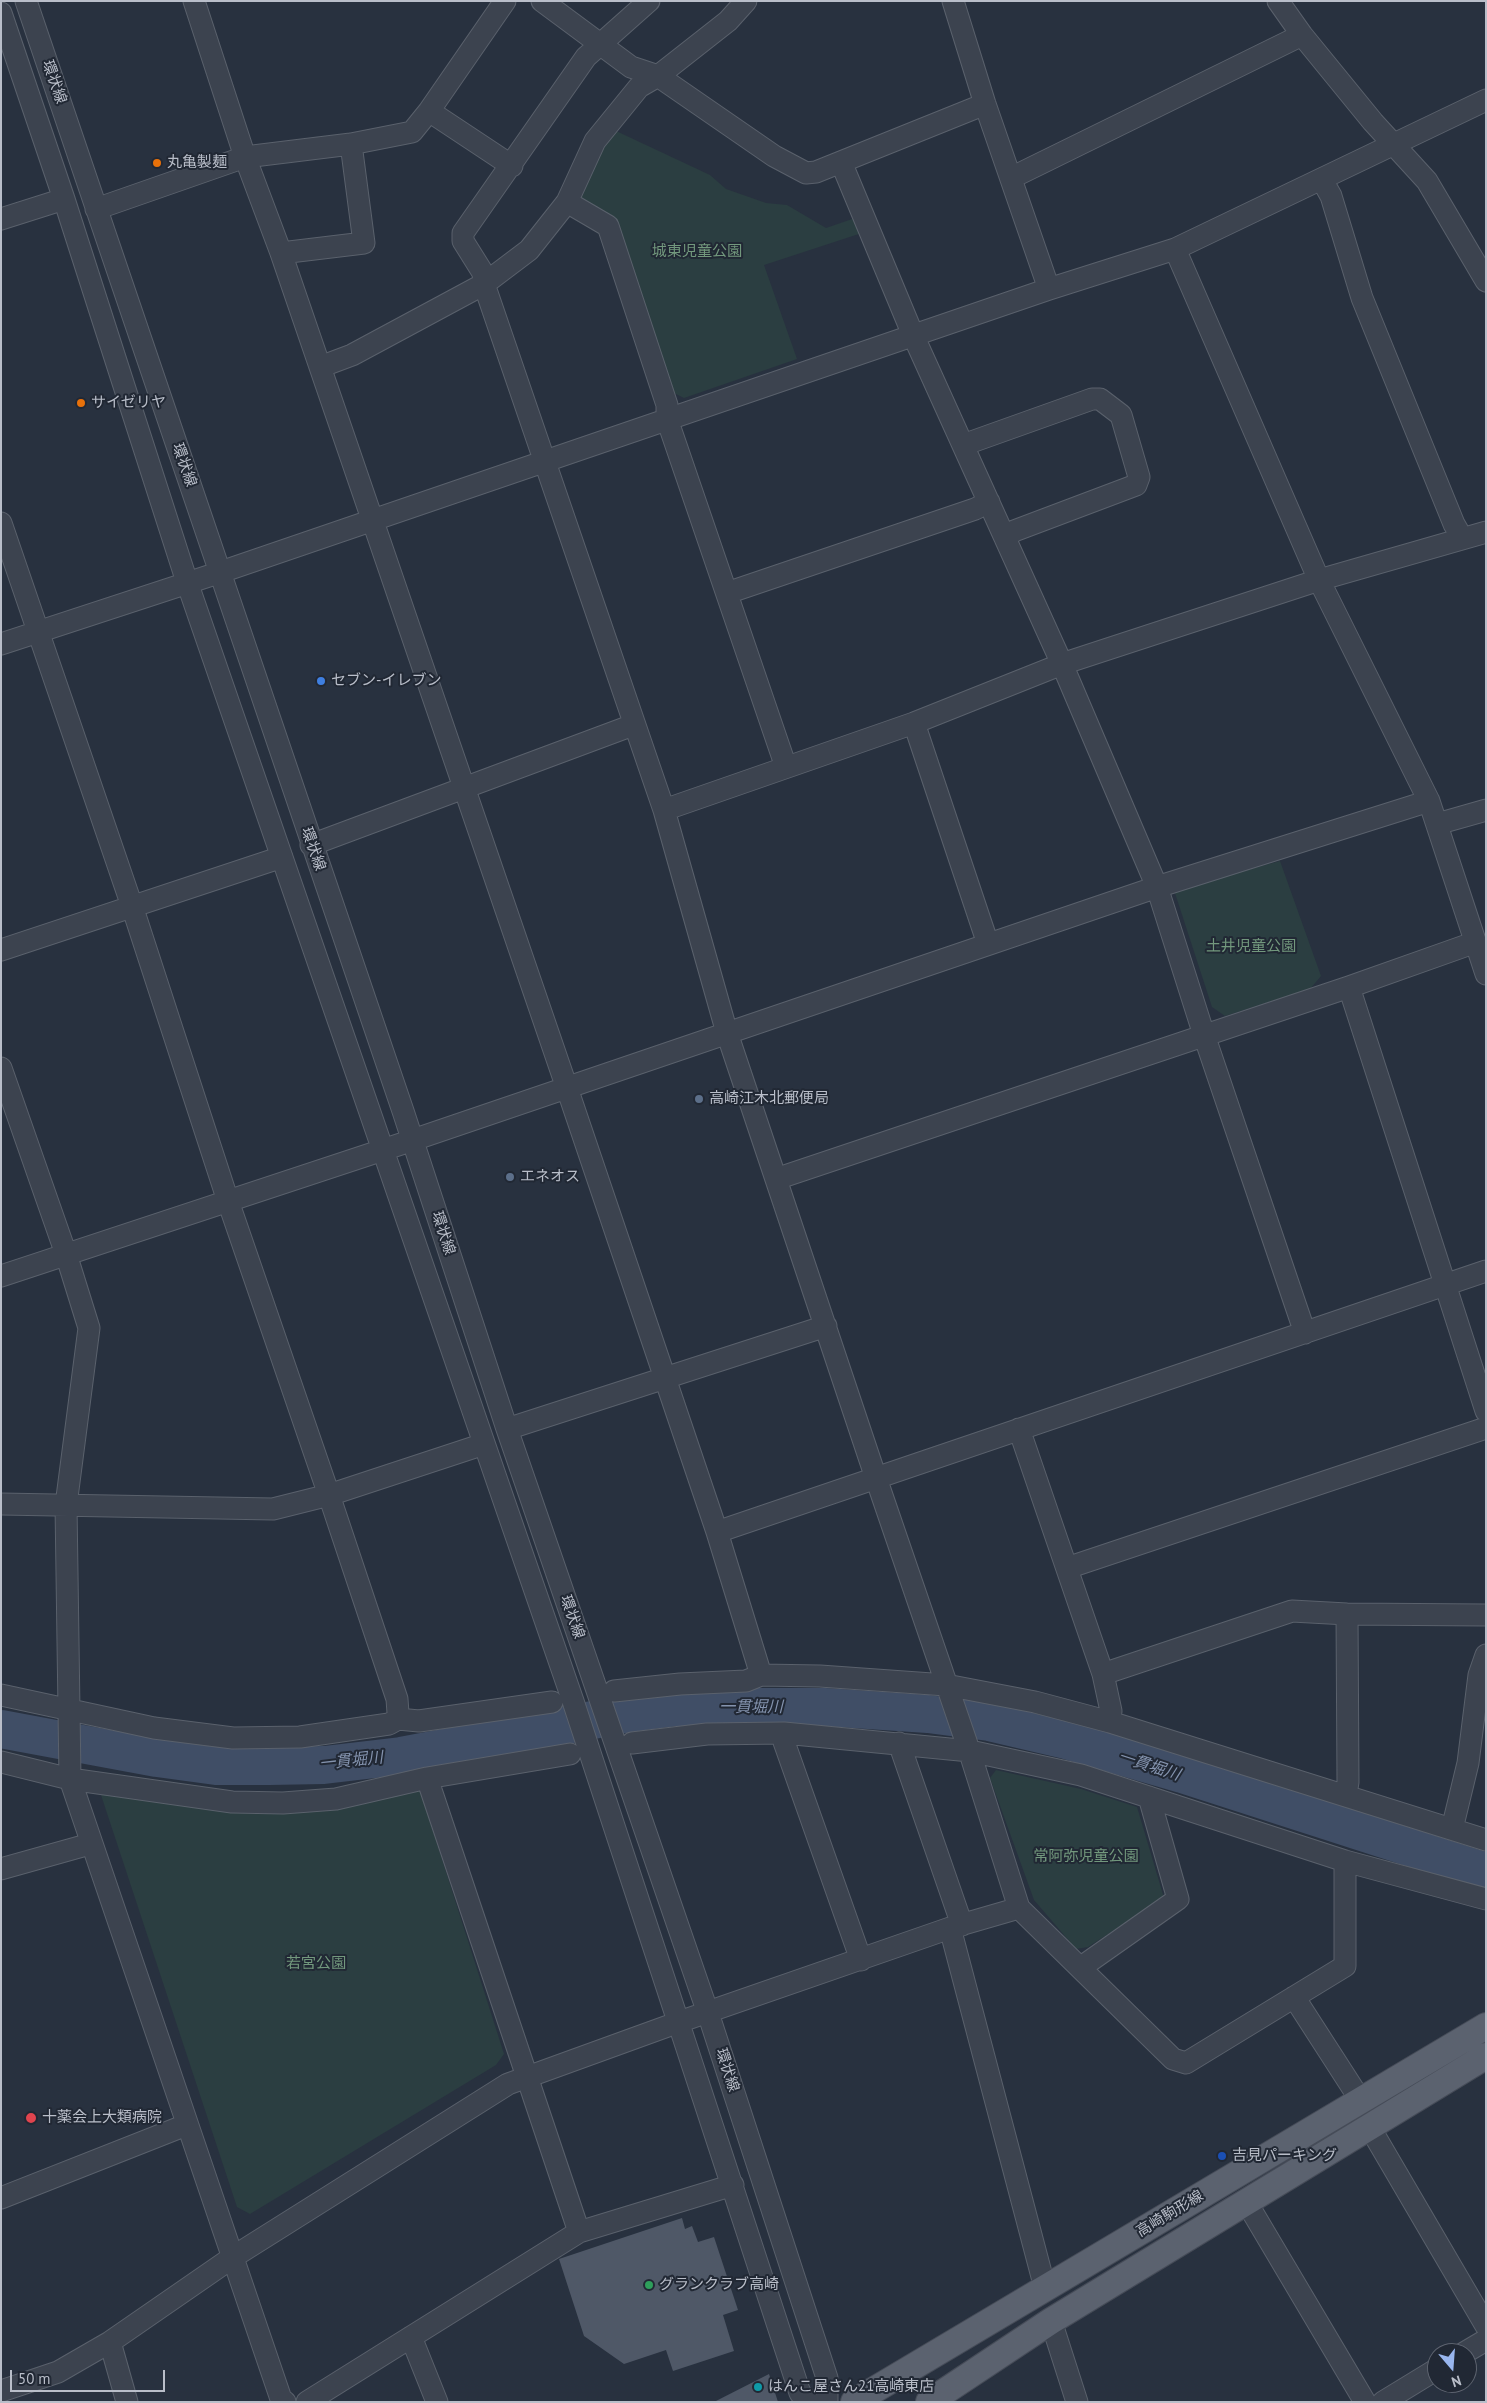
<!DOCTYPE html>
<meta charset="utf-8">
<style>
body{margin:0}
#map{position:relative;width:1487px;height:2403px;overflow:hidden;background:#28313f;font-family:"PT Sans",sans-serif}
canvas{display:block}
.frame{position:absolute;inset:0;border:2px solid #b9bec9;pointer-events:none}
.north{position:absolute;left:1427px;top:2343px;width:50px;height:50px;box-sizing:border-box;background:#212834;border:1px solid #5e6470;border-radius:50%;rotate:162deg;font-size:14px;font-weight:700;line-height:20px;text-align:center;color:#b9bec9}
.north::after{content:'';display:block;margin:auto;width:18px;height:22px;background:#99b6ee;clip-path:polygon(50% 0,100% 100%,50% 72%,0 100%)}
.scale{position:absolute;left:10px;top:2370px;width:155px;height:22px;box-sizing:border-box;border:2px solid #b9bec9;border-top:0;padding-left:6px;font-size:15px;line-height:18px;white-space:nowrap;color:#b9bec9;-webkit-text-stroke:4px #212834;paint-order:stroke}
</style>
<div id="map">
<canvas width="1487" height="2403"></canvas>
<div class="frame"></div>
<div class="north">N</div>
<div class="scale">50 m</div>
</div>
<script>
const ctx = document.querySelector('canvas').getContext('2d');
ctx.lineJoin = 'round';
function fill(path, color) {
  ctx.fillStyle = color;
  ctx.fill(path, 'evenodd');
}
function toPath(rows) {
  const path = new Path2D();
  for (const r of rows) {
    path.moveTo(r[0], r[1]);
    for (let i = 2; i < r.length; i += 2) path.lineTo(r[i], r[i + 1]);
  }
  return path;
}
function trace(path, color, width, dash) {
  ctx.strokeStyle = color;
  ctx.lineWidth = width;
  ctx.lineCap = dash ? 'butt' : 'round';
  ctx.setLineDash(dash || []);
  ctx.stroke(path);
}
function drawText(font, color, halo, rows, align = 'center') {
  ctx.font = font + ' "PT Sans","Noto Sans JP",sans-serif';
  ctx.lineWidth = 4;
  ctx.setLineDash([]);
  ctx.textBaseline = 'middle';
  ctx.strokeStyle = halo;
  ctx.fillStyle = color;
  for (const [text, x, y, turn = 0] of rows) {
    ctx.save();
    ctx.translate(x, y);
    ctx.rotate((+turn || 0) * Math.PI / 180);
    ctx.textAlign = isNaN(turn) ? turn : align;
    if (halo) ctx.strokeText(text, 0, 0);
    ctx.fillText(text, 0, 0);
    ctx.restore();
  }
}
const green = toPath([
 [614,130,710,175,726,189,766,203,787,205,826,228,858,217,865,232,764,265,797,359,684,398,672,392,615,223,582,203,580,195,607,137],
 [1280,861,1321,976,1310,989,1225,1016,1212,1007,1174,890],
 [996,1770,1081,1789,1137,1807,1164,1898,1088,1947,1076,1949,1034,1900,990,1778],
 [419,1787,504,2054,496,2065,250,2214,237,2207,100,1792,161,1798]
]);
const river = toPath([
 [1,1729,157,1758,216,1766,269,1766,324,1765,401,1756,630,1713,677,1707,824,1707,928,1714,989,1722,1066,1740,1182,1774,1486,1872]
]);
const building = toPath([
 [682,2218,685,2229,692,2226,698,2242,714,2237,738,2310,723,2315,734,2351,673,2371,666,2350,624,2364,584,2336,559,2259],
 [769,2374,778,2402,714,2402]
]);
const minor = toPath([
 [26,1,403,1111,507,1429,708,2013,827,2378,827,2402],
 [194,1,245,157,281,253,567,1088,717,1532,761,1675],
 [542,1,631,67,658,76,774,156,806,173,816,172,985,104],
 [649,1,586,57,463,233,463,241,483,273,484,284,664,810,727,1033,876,1478,969,1750,1019,1908,1173,2059,1186,2063,1345,1966,1345,1861],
 [953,1,985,104,1049,289],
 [1278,1,1302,35,1373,122,1427,181,1486,281],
 [1,13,64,199,187,582,573,1701,800,2393,809,2402],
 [429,111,512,166],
 [841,162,913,335,1062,664,1157,887,1204,1035,1305,1333],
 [1011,178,1302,35],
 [1322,180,1331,196,1362,298,1454,524,1462,538],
 [567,202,608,226,667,405,667,419,786,767],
 [96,209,245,157,351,144,412,132,429,111,505,1],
 [1,219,64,199],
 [1175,249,1319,580,1429,801,1486,974],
 [281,253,364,243,351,144],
 [320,367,352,355,484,284,529,250,567,202,595,141,639,87,658,76,728,21,746,1],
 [963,445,1092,399,1100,399,1121,415,1139,477,1136,485,1014,531,1005,538],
 [1,523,132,906,228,1201,329,1495,397,1699,398,1713,398,1719,389,1724,300,1737,233,1738,154,1728,1,1695],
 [727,593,975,509,989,502],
 [1,644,221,572,1049,289,1175,249,1486,100],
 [914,723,988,944],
 [664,810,914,723,1062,664,1319,580,1486,532],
 [1437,824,1486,810],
 [311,845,633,725],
 [1,950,282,857],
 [1349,987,1486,1411],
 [1,1068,66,1254,89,1328,66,1505,70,1779,281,2399,285,2402],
 [776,1179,1349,987,1476,942],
 [1,1276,413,1140,1157,887,1429,801],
 [507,1429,826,1326],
 [1019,1429,1103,1674,1111,1711,1110,1722],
 [1,1504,273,1509,329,1495,484,1444],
 [717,1532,1486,1271],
 [1067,1568,1486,1428],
 [1103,1674,1292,1611,1347,1614,1486,1615],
 [614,1691,680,1684,746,1681,761,1675,820,1676,946,1685,1035,1702,1110,1722,1486,1840],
 [398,1719,419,1721,552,1702],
 [632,1743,707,1734,784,1733],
 [899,1743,962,1925],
 [1,1762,70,1779,232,1802,283,1803,336,1799,427,1778,579,2232],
 [427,1778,570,1754],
 [1346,1795,1348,1782,1347,1614],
 [1452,1829,1468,1763,1479,1675,1486,1655],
 [1,1869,90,1844],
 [950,1928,1045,2288],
 [861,1960,784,1742,784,1733,970,1751,1081,1775,1345,1861,1486,1899],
 [1080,1968,1178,1899,1149,1797],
 [1294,1997,1361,2101],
 [1369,2126,1486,2326],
 [1,2198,186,2125],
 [1247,2203,1365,2402],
 [1051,2321,1077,2402],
 [411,2337,437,2402],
 [110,2342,127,2402],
 [1464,2353,1486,2340],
 [1,2391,58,2372,110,2342,233,2257,508,2084,679,2022,950,1928,1019,1908],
 [307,2402,579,2232,733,2185],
 [1383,2402,1437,2369]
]);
const major = toPath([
 [854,2402,1486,2026],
 [929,2402,1051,2321,1486,2056]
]);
const markers = [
 [157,163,5,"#e8710a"],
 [81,403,5,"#e8710a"],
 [321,681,5,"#3f7fe0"],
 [699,1099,5,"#5c6f8a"],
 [510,1177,5,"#5c6f8a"],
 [31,2118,6,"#e0444e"],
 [1222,2156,5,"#1a4fb4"],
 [649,2285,5,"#2e9e5b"],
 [758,2387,5,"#0f9aa8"]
];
const streetNames = [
 ["環状線",54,82,71],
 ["環状線",184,465,71],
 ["環状線",313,849,71],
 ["環状線",443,1233,72],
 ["環状線",572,1617,71],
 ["環状線",727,2070,72],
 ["高崎駒形線",1170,2214,-31]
];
const poiNames = [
 ["丸亀製麺",167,163],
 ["サイゼリヤ",91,403],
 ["セブン-イレブン",331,681],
 ["高崎江木北郵便局",709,1099],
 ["エネオス",520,1177],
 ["十薬会上大類病院",42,2118],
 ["吉見パーキング",1232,2156],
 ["グランクラブ高崎",659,2285],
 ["はんこ屋さん21高崎東店",768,2387]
];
const parkNames = [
 ["城東児童公園",697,252],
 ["土井児童公園",1251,947],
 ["常阿弥児童公園",1086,1857],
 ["若宮公園",316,1964]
];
const waterNames = [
 ["一貫堀川",751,1707],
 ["一貫堀川",351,1761,-6],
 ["一貫堀川",1149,1766,18]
];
fill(green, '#2b3e41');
trace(river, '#404e66', 38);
fill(building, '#4f5867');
trace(minor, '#5a616c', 23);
trace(major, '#464c58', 28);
trace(minor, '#3c434f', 21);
trace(major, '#5b626f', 26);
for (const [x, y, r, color] of markers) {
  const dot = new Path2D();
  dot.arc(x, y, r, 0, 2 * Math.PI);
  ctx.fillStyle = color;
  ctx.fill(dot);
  trace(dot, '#212834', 2);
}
drawText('15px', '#b9bec9', '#212834', streetNames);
drawText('15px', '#b9bec9', '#212834', poiNames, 'left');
drawText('15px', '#72987d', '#212834', parkNames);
drawText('italic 16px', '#8493ae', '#212834', waterNames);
</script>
